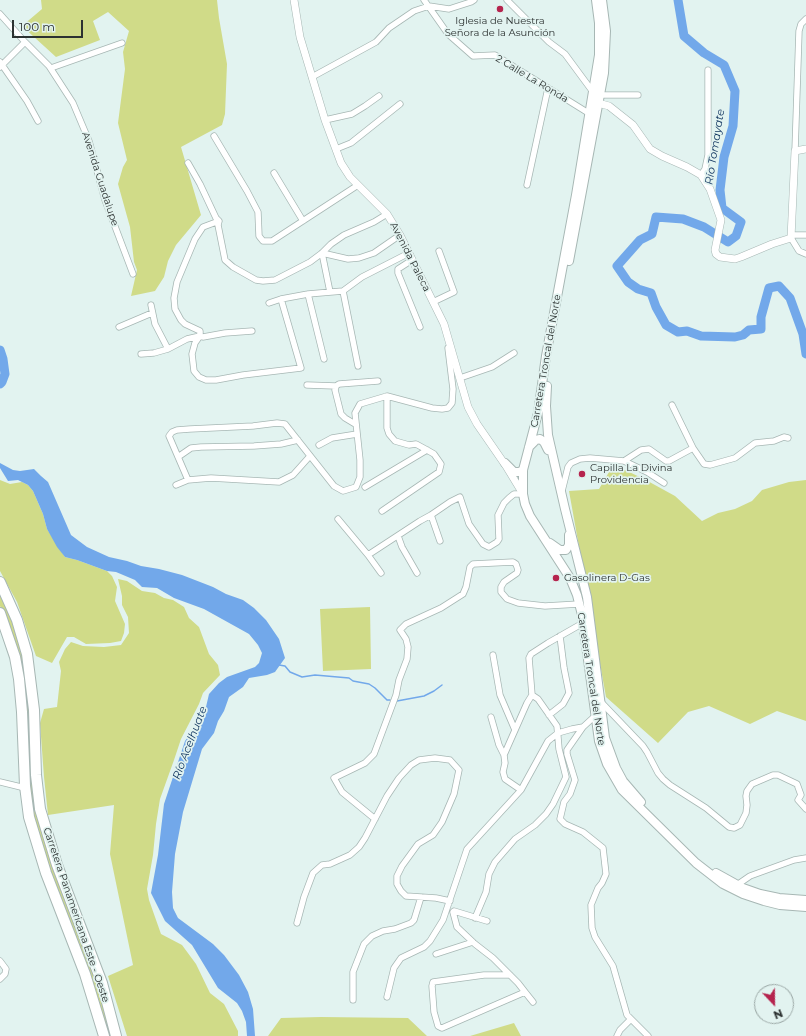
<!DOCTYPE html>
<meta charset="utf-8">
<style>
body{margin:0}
#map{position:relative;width:806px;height:1036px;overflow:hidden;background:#e2f3f0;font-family:Montserrat,sans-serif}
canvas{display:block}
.north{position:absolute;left:754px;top:984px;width:40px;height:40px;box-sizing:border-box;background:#e2f3f0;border:1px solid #99a6a4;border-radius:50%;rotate:158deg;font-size:11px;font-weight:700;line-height:16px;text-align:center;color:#2c3231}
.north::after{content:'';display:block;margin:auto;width:14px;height:18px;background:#b5244e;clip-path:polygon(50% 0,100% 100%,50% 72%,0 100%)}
.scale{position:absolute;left:12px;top:20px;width:71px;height:18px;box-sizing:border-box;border:2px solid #2c3231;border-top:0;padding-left:5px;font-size:12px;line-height:14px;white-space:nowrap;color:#2c3231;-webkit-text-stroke:3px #e2f3f0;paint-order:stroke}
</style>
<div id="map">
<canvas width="806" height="1036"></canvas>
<div class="north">N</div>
<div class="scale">100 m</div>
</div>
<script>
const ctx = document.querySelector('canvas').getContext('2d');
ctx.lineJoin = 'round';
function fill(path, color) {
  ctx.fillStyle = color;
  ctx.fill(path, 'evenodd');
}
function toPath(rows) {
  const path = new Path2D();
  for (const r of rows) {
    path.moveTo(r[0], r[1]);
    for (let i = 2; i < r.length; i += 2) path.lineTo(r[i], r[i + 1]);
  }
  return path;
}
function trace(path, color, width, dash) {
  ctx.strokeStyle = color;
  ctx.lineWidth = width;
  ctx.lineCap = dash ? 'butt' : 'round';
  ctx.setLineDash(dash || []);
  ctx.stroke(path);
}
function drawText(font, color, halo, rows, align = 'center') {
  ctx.font = font + ' Montserrat,sans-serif';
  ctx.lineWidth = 3.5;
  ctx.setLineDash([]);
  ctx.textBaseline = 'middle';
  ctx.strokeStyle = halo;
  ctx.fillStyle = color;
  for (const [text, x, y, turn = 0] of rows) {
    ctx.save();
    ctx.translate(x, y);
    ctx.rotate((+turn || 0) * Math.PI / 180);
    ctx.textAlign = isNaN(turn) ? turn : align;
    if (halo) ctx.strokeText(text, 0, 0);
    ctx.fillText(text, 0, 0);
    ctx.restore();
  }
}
const green = toPath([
 [41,0,217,0,219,18,227,64,225,114,222,125,181,147,201,215,176,245,168,261,164,277,155,291,131,296,137,270,134,262,130,227,118,184,123,167,127,160,118,123,125,69,123,52,129,31,108,12,93,21,100,40,56,57,22,26,42,9],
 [625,470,644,479,675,496,702,521,718,513,735,509,752,501,762,490,789,482,806,480,806,721,777,711,750,724,709,706,688,712,658,743,606,697,569,491,599,489,609,472],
 [0,480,10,484,22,482,28,485,33,491,43,514,47,529,65,557,77,560,107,571,112,576,117,587,115,601,125,624,124,633,121,641,110,643,86,644,74,637,67,637,52,663,36,656,17,602,0,571],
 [118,579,127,581,142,591,155,593,164,598,173,600,184,607,189,618,199,627,209,654,218,665,220,675,203,693,199,704,181,739,174,760,160,799,156,824,153,855,147,889,149,900,161,934,182,945,196,964,210,993,224,1004,238,1031,238,1036,127,1036,108,976,133,965,110,854,114,805,48,815,44,777,40,723,44,709,57,707,61,671,59,662,65,649,71,642,83,646,104,647,121,645,129,633,128,617,122,605,122,596],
 [0,589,25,657,28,684,32,771,113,1036,107,1036,48,871,30,807,24,708,4,615,0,606],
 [370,607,371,669,323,671,320,609],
 [321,1017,408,1018,427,1036,268,1036,281,1018],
 [514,1023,521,1036,470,1036]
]);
const water = toPath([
 [0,463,13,470,20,471,34,469,41,476,48,482,71,535,87,547,109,557,127,561,141,566,159,569,182,575,213,587,226,594,243,600,254,608,266,620,279,639,285,658,275,672,267,675,249,678,243,687,229,697,224,711,218,721,214,733,202,749,183,812,175,854,172,892,173,908,178,918,213,944,224,955,239,975,248,992,253,1009,255,1036,247,1036,246,1022,242,1011,237,1003,218,988,192,945,165,921,151,893,158,855,164,804,185,741,201,719,206,707,209,694,219,683,227,677,255,667,259,663,262,653,258,645,249,634,204,609,174,598,157,588,142,587,135,580,116,572,107,571,77,560,65,557,57,547,47,529,43,514,33,491,28,485,18,480,8,481,0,468]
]);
const stream = toPath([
 [279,665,285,666,290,672,302,677,315,675,349,678,353,681,369,684,375,688,387,700,390,700],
 [397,701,424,696,434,691,442,685]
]);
const river = toPath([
 [678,0,684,36,704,53,724,65,735,91,733,126,724,157,720,190,722,208,741,222,736,236,728,242,704,227,683,219,656,217,652,234,640,240,617,266,628,282,638,289,651,293,656,307,666,325,678,332,687,331,701,336,735,337,743,335,749,330,761,329,761,317,769,288,779,286,790,298,803,334,806,354],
 [0,350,3,359,5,374,2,382,0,384]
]);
const street = toPath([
 [424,0,448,34,473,56,495,55,590,114],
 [507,0,549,42,565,54,593,92],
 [0,14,25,42,49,66,73,103,89,141,105,200,133,274],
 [0,62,27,101,38,121],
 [0,67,25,42],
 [51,68,122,43],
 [312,77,376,42,389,28,414,11,429,6,449,9,471,2,474,0],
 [600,95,638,95],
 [325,120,352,114,365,106,379,96],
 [214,136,247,191,258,212,259,236,263,241,272,241,358,185],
 [336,149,351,143,400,104],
 [795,151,799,31,801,24,806,19],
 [188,163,200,184,216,218,219,221,218,225,225,260,233,267,256,280,263,281,275,280,310,262,322,253,331,244,344,235,374,222,387,214],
 [274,173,303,221],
 [701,175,705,169,708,155,708,70],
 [527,185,548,88],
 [219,221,203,227,195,239,177,282,174,298,175,309,181,320,185,324,200,331,200,336,195,343,192,354,194,371,199,377,206,380,216,380,243,375,301,368,281,299],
 [792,235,806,235],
 [791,238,799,251,806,254],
 [412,260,398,269,398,273,420,327],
 [343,291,358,366],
 [330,292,322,253,348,259,359,258,374,253,400,235],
 [308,294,324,359],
 [433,302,454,292,439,251],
 [269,303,281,299,308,294,343,291,362,277,409,253],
 [151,305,155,324,168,349],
 [119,327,152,313],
 [141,354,154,353,168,349,187,339,200,336,203,337,225,333,252,331],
 [460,378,492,367,514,353],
 [307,385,336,386],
 [355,424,345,418,341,414,335,390,336,386,339,384,378,381],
 [319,445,332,438,357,434],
 [693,448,704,464,710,465,735,458,755,443,774,441,784,437,788,438],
 [178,457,191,448,201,447,254,446,281,444,298,440],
 [624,461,641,450,649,449,666,461,669,461,693,448,672,405],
 [188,480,169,436,172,432,177,430,190,429,253,426,277,423,285,424,334,486,343,491,356,487,360,477,360,460,355,413,360,404,387,396,432,408,442,409,448,408,452,403,453,389,448,348],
 [176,485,188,480,211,478,279,482,293,475,310,456],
 [365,487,427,450],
 [562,491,568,467,571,463,580,459,590,458,624,461,647,472,664,483],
 [382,511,439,472,441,464,434,454,427,450,416,444,409,445,395,441,389,434,387,428,387,396],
 [431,515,440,541],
 [338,519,368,555,420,521,431,515,450,502,460,497,469,524,483,544,489,547,497,542,499,539,498,515,504,503,509,498,514,494,523,494],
 [398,536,402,547,417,573],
 [368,555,381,573],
 [493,655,500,695,515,730],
 [600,701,643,746,647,752,658,773,663,779,670,785,706,808,729,827,734,828,740,825,746,813,747,805,746,796,747,791,752,784,773,775,778,775,797,784,801,795,798,800,806,809],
 [549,715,563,704,569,693,564,668,560,636],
 [595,716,583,727,567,750,567,754,575,780,570,794,564,802,560,819,565,824,583,832,603,848,606,874,602,883,598,888,591,905,592,928,595,937,613,966,627,1015,648,1036],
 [491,717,499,745,504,755],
 [0,782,25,788],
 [521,790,505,779,503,772,505,763,504,755,527,703,532,695],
 [375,819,342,792,334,778,365,763,374,754,396,695,399,680,407,659,408,647,406,639,400,630,406,624,441,608,463,594,466,587,470,567,473,564,513,562,516,564,518,570,517,573,504,582,501,587,501,592,507,599,518,603,545,606,579,604],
 [737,885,750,876,794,860,806,858],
 [475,918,486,892,489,874,495,862,515,839,535,825,546,814,553,804,566,777,559,749,557,726,538,699,532,695,529,658,531,654,548,643,583,623],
 [487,921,454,911,453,912,457,927,475,944,493,958,518,983,525,992,442,1028,438,1026,434,1012,432,986,433,982,484,975,510,975],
 [297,923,304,897,313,873,322,865,330,864,350,855,359,847,365,838,387,796,399,778,411,765,419,760,435,758,450,760,459,770,454,794,442,822,433,835,418,844,402,866,397,876,397,884,401,891,406,896,436,898,450,901],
 [436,954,473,942],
 [0,961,6,969,5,974,0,979],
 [525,992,533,1002],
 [387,997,394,968,401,958,424,947,430,941,443,920,467,849,521,790,548,741,558,733,572,729,583,727],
 [353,1000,353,972,364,944,372,936,383,931,395,929,411,923,414,920,421,897],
 [617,1036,620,1030,631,1019]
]);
const secondary = toPath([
 [294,0,300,37,325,120,341,163,350,177,387,214,400,235,444,324,468,407,477,424,506,466,523,494],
 [598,103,609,106,633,125,650,149,662,156,687,167,701,175,710,189,721,220,715,250,716,254,720,257,735,259,741,257,772,244,791,238,795,151,806,149]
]);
const primary = toPath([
 [596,0,599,23,599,55,576,195,546,356,538,413,523,470,523,494,525,504,530,516,570,578,577,595,582,615,599,741,607,764,622,790,696,863,723,884,743,894,764,901,780,905,806,907],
 [569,261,604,73,606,31,602,0],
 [547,386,546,406,548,435,565,509,587,597,605,738,616,768,623,781,641,802],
 [529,447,536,440,540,439,544,442,548,450],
 [505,463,514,472,519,472,523,470],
 [550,543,560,550,566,550,569,545,569,535],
 [716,873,743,888,760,894,779,898,806,900]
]);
const highway = toPath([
 [0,582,17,620,27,654,34,710,36,775,40,809,57,865,102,983,116,1036],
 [0,613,15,657,19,679,22,712,25,786,29,817,46,873,85,974,104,1036]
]);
const markers = [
 [500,9,4,"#b5244e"],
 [582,474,4,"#b5244e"],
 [556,578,4,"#b5244e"]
];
const poiNames = [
 ["Iglesia de Nuestra",500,21,"center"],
 ["Señora de la Asunción",500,33,"center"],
 ["Capilla La Divina",590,468],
 ["Providencia",590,480],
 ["Gasolinera D-Gas",564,578]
];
const streetNames = [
 ["2 Calle La Ronda",532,79,31],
 ["Avenida Guadalupe",100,179,72],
 ["Avenida Paleca",410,257,63],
 ["Carretera Troncal del Norte",546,361,-80],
 ["Carretera Troncal del Norte",591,679,81],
 ["Carretera Panamericana Este - Oeste",76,915,71]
];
const waterNames = [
 ["Río Tomayate",715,147,-81],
 ["Río Acelhuate",190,743,-69]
];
fill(green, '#d0db88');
fill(water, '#72a8ea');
trace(stream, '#72a8ea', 1.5);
trace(river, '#72a8ea', 9);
trace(street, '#a7b7b4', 7);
trace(secondary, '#a7b7b4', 8);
trace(primary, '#a7b7b4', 10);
trace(highway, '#a7b7b4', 12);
trace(street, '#fff', 5.5);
trace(secondary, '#fff', 7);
trace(primary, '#fff', 8);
trace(highway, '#fff', 10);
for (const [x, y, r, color] of markers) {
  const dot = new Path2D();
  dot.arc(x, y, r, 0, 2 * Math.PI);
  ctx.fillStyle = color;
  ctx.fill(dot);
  trace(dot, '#e2f3f0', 1.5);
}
drawText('10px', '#2c3231', '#e2f3f0', poiNames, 'left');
drawText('10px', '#2c3231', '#e2f3f0', streetNames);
drawText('italic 11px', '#10345f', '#e2f3f0', waterNames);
</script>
